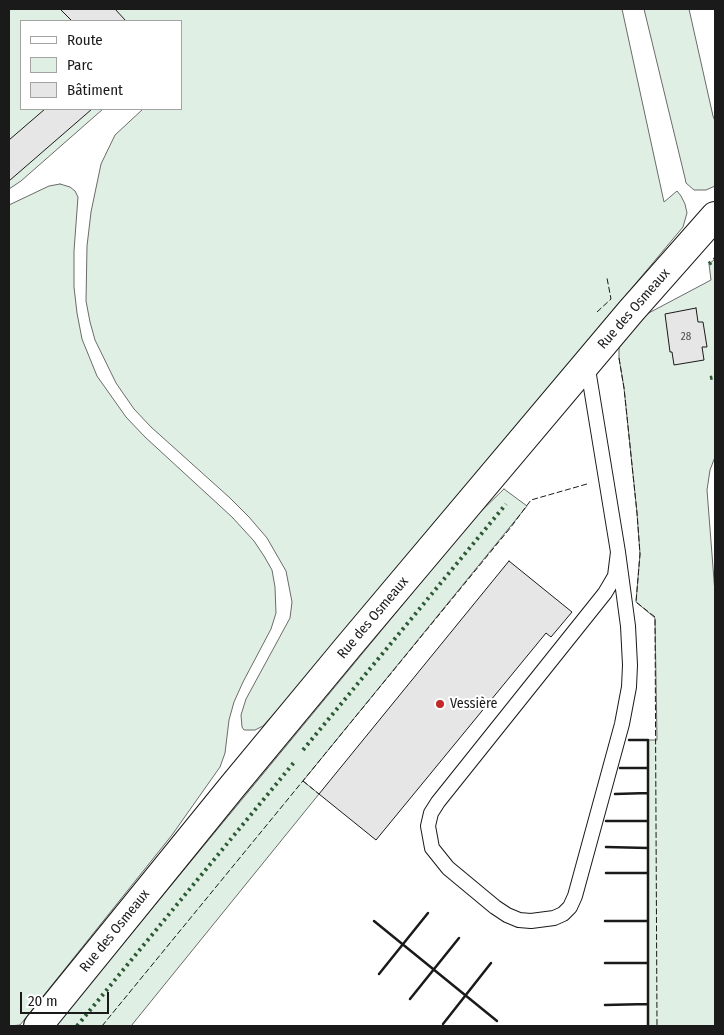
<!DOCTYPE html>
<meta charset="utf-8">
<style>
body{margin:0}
#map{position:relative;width:724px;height:1035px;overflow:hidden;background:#fff;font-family:"Fira Sans Condensed",sans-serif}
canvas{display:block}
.frame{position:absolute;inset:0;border:10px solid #1a1a1a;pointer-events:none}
.legend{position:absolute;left:20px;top:20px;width:162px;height:90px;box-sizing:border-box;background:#fff;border:1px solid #a3a3a3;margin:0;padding:6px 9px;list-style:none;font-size:15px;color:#1a1a1a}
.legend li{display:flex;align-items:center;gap:10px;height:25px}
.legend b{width:25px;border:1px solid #a3a3a3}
.scale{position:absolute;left:20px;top:992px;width:89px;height:22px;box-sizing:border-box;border:2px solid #1a1a1a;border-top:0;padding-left:6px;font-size:15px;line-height:18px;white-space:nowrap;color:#1a1a1a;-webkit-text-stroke:4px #fff;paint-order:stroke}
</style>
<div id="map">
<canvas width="724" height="1035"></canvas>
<div class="frame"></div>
<ul class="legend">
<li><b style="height:6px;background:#fff"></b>Route</li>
<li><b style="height:14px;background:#e0efe3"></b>Parc</li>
<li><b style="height:14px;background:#e6e6e6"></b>Bâtiment</li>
</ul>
<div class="scale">20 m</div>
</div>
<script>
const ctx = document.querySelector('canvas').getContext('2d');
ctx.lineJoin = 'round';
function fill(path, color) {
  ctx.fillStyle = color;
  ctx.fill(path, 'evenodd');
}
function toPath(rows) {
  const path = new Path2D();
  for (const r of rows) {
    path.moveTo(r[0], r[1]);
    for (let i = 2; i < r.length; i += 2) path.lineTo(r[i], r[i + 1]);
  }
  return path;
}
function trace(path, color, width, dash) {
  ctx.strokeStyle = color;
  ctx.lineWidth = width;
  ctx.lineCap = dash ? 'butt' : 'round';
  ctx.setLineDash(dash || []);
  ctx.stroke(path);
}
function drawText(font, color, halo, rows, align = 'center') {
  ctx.font = font + ' "Fira Sans Condensed",sans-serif';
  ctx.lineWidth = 4;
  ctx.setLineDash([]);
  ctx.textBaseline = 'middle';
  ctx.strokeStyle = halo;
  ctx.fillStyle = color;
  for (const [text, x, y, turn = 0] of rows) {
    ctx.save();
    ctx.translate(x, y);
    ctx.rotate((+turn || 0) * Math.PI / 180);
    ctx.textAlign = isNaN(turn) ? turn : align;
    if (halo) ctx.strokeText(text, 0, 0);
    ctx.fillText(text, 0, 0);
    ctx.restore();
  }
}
const green = toPath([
 [9,9,622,9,664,202,677,191,681,196,685,204,687,213,683,227,288,698,263,726,255,730,244,730,242,727,241,715,246,699,290,618,292,602,286,571,267,538,249,517,230,498,151,427,134,409,116,383,95,340,90,322,86,301,87,246,91,212,101,164,115,135,143,109,181,109,181,21,21,21,21,109,103,109,21,181,9,189,9,9],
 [644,9,689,9,713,116,715,121,715,186,706,190,694,190,686,183,685,178,644,9],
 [60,184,70,187,75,191,78,197,74,251,74,287,77,313,82,339,97,376,126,417,145,437,232,517,254,541,264,556,272,570,275,587,276,613,271,629,243,682,234,702,229,720,225,753,220,767,172,835,20,1025,9,1026,9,205,49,186,60,184],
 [715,259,715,457,710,470,707,490,715,593,715,1026,648,1026,648,740,657,740,655,618,636,602,640,554,637,513,624,388,619,358,619,347,645,315,711,280,709,264,715,259],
 [504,489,527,506,303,781,319,794,131,1026,55,1026,475,517,504,489]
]);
const building = toPath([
 [60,9,115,9,126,21,72,21,60,9],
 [45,109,92,109,9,181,9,140,45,109],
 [696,308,698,322,703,322,707,347,702,347,704,360,674,365,672,352,670,352,665,314,696,308],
 [509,561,572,612,551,637,546,633,376,840,319,794,509,561]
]);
const service = toPath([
 [587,363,618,552,615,576,605,593,438,802,431,813,428,826,432,848,448,868,495,907,507,915,519,920,531,921,554,918,563,914,570,907,575,896,622,724,629,687,630,665,628,626,618,552]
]);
const secondary = toPath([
 [38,1026,232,787,348,647,631,311,715,216]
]);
const hedge = toPath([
 [709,264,715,259],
 [710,378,715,377],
 [303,750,506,504],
 [77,1026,296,760]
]);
const fence = toPath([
 [597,312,611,299,607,278],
 [619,358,624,388,637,513,640,554,636,602,655,617,657,1026],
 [303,781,319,794],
 [102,1026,511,527,531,500,587,484]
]);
const wall = toPath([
 [629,740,648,740,648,1026],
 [620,768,648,768],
 [615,794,648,793],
 [606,821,648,821],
 [606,847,648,848],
 [606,873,648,873],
 [374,921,497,1021],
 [605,921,648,921],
 [605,963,648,963],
 [379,974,428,913],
 [410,999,459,938],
 [605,1005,648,1004],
 [443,1024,491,963]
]);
const markers = [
 [440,704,5,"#c62828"]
];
const numberNames = [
 ["28",686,337]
];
const streetNames = [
 ["Rue des Osmeaux",634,309,-49],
 ["Rue des Osmeaux",373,618,-50],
 ["Rue des Osmeaux",115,931,-51]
];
const poiNames = [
 ["Vessière",450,704]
];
fill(green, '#e0efe3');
trace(green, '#6a6a6a', 1);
fill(building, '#e6e6e6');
trace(building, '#1a1a1a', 1);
trace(service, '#1a1a1a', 16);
trace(secondary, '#1a1a1a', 30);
trace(service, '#fff', 14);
trace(secondary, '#fff', 28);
trace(hedge, '#2b5a34', 4, [2.5, 4]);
trace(fence, '#1a1a1a', 1, [6, 2.5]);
trace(wall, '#1a1a1a', 2.5);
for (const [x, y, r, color] of markers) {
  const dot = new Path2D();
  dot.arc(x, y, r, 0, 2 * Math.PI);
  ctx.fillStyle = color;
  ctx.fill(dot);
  trace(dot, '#fff', 2);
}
drawText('11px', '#4d4d4d', null, numberNames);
drawText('14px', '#1a1a1a', '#fff', streetNames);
drawText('14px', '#1a1a1a', '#fff', poiNames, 'left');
</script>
